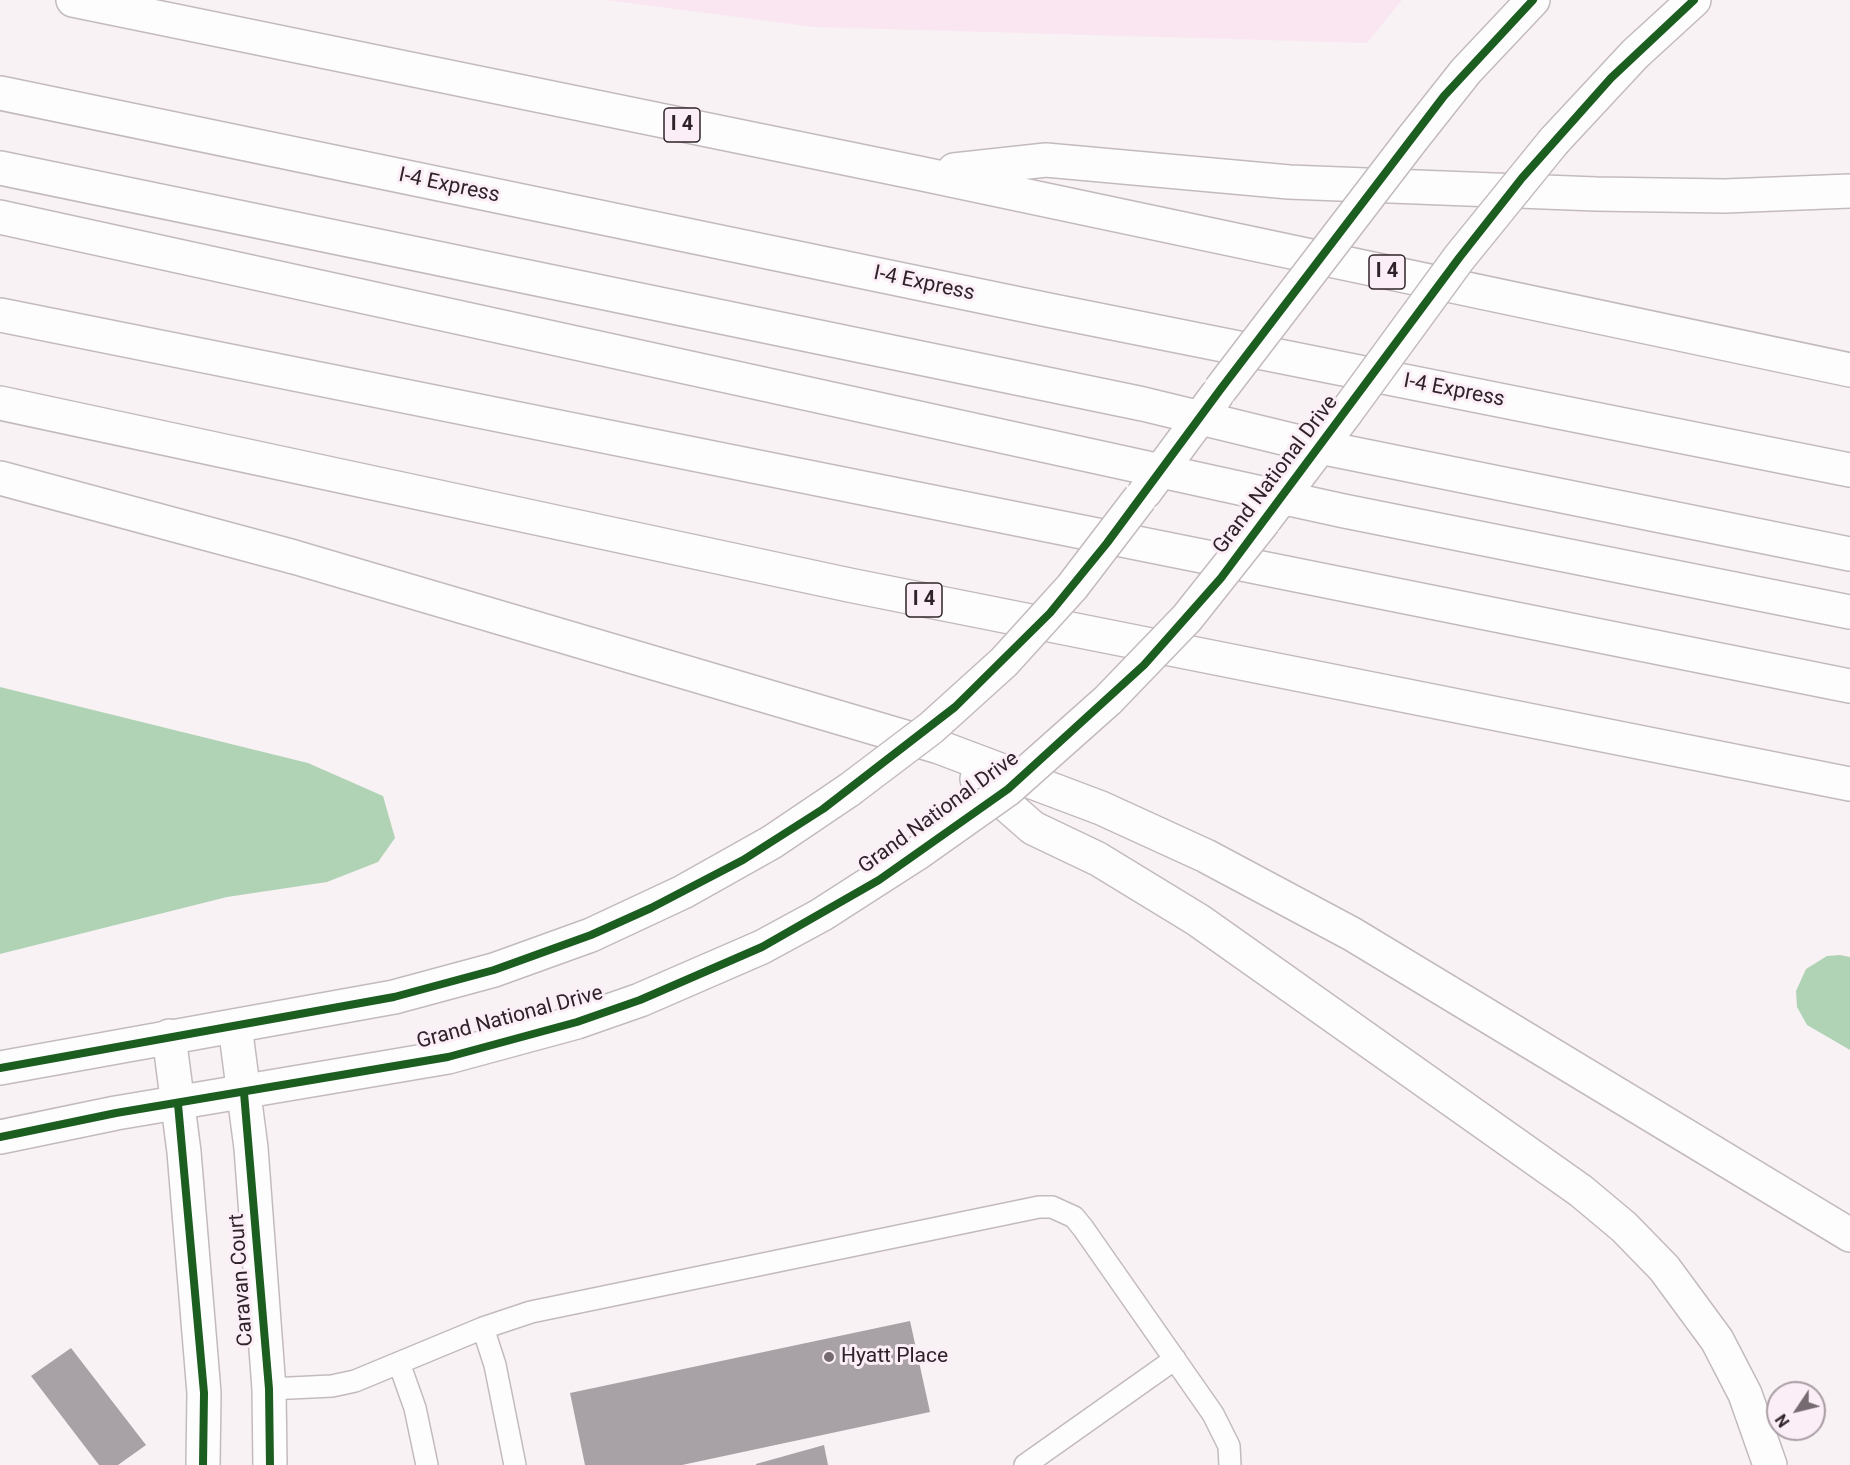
<!DOCTYPE html>
<style>
body{margin:0}
#map{position:relative;width:1850px;height:1465px;overflow:hidden;background:#f8f2f5;font-family:Roboto,sans-serif}
canvas{display:block}
.north{position:absolute;left:1766px;top:1381px;width:60px;height:60px;box-sizing:border-box;background:#fceef6;border:2px solid #aa9da4;border-radius:50%;rotate:235deg;font-size:16px;font-weight:700;line-height:24px;text-align:center;color:#2f2329}
.north::after{content:'';display:block;margin:auto;width:21px;height:27px;background:#756b70;clip-path:polygon(50% 0,100% 100%,50% 72%,0 100%)}
</style>
<div id="map">
<canvas width="1850" height="1465"></canvas>
<div class="north">N</div>
</div>
<script>
const ctx = document.querySelector('canvas').getContext('2d');
ctx.lineJoin = 'round';
function fill(path, color) {
  ctx.fillStyle = color;
  ctx.fill(path, 'evenodd');
}
function toPath(rows) {
  const path = new Path2D();
  for (const r of rows) {
    path.moveTo(r[0], r[1]);
    for (let i = 2; i < r.length; i += 2) path.lineTo(r[i], r[i + 1]);
  }
  return path;
}
function trace(path, color, width, dash) {
  ctx.strokeStyle = color;
  ctx.lineWidth = width;
  ctx.lineCap = dash ? 'butt' : 'round';
  ctx.setLineDash(dash || []);
  ctx.stroke(path);
}
function drawText(font, color, halo, rows, align = 'center') {
  ctx.font = font + ' Roboto,sans-serif';
  ctx.lineWidth = 6;
  ctx.setLineDash([]);
  ctx.textBaseline = 'middle';
  ctx.strokeStyle = halo;
  ctx.fillStyle = color;
  for (const [text, x, y, turn = 0] of rows) {
    ctx.save();
    ctx.translate(x, y);
    ctx.rotate((+turn || 0) * Math.PI / 180);
    ctx.textAlign = isNaN(turn) ? turn : align;
    if (halo) ctx.strokeText(text, 0, 0);
    ctx.fillText(text, 0, 0);
    ctx.restore();
  }
}
const built = toPath([
 [605,0,1402,0,1367,43,814,27]
]);
const water = toPath([
 [0,687,308,763,383,796,395,838,378,862,327,882,227,897,0,954],
 [1840,955,1850,957,1850,1050,1807,1025,1797,1007,1796,991,1806,969,1827,956]
]);
const building = toPath([
 [910,1321,930,1412,682,1465,585,1465,570,1393],
 [71,1348,146,1445,118,1465,99,1465,31,1376],
 [824,1445,828,1465,756,1465,756,1464]
]);
const service = toPath([
 [483,1328,495,1365,515,1465],
 [399,1363,415,1408,427,1465],
 [269,1389,332,1386,355,1381,483,1328,531,1312,1039,1207,1052,1207,1074,1217,1083,1228,1213,1414,1229,1446,1230,1465],
 [1025,1465,1175,1359]
]);
const minor = toPath([
 [235,1026,251,1148,269,1389,270,1465],
 [169,1036,184,1152,204,1393,203,1465]
]);
const tertiary = toPath([
 [1413,138,1466,71,1533,0],
 [1554,141,1635,54,1694,0],
 [1145,492,1216,396],
 [1266,518,1345,414],
 [0,1068,394,997,494,970,591,935,683,892,772,842,849,790],
 [0,1137,116,1113,448,1057,577,1022,640,1000,762,947,821,915,919,852]
]);
const motorway = toPath([
 [73,0,923,174,1850,370],
 [0,93,1048,310,1850,470],
 [0,168,1143,404,1320,447,1850,554],
 [954,170,1046,160,1289,182,1596,194,1725,196,1850,191],
 [0,217,1344,511,1850,612],
 [0,315,1850,686],
 [0,403,849,585,1850,784],
 [0,478,294,557,939,747,1101,808,1206,856,1352,934,1850,1235],
 [977,779,1033,828,1098,859,1198,920,1581,1191,1624,1227,1664,1268,1717,1340,1745,1394,1770,1465]
]);
const tertiaryBridge = toPath([
 [1220,390,1413,138],
 [1345,414,1459,258,1554,141],
 [849,790,931,728,1004,662,1072,587,1140,498],
 [919,852,1008,789,1108,700,1187,618,1264,521]
]);
const cycleway = toPath([
 [0,1068,394,997,494,970,591,935,651,908,743,860,823,809,955,707,1050,613,1107,543,1220,390,1444,96,1533,0],
 [244,1093,269,1389,270,1465],
 [178,1104,204,1393,203,1465],
 [0,1137,116,1113,448,1057,577,1022,640,1000,762,947,879,880,1008,789,1144,665,1221,578,1459,258,1522,178,1611,78,1694,0]
]);
const markers = [
 [829,1357,6,"#756b70"]
];
const shields = [
 [682,125,36],
 [1387,272,36],
 [924,600,36]
];
const shieldNames = [
 ["I 4",682,125],
 ["I 4",1387,272],
 ["I 4",924,600]
];
const streetNames = [
 ["I-4 Express",449,186,12],
 ["I-4 Express",924,284,12],
 ["I-4 Express",1454,391,11],
 ["Grand National Drive",1276,475,-53],
 ["Grand National Drive",939,813,-36],
 ["Grand National Drive",510,1018,-15],
 ["Caravan Court",242,1280,-94]
];
const poiNames = [
 ["Hyatt Place",841,1357]
];
fill(built, '#fae6f1');
fill(water, '#b1d3b5');
fill(building, '#a8a1a5');
trace(service, '#c3babf', 24);
trace(minor, '#c3babf', 36);
trace(tertiary, '#c3babf', 36);
trace(motorway, '#c3babf', 36);
trace(service, '#fefdfe', 21);
trace(minor, '#fefdfe', 33);
trace(tertiary, '#fefdfe', 33);
trace(motorway, '#fefdfe', 33);
trace(tertiaryBridge, '#c3babf', 36, []);
trace(tertiaryBridge, '#fefdfe', 33);
trace(cycleway, '#1b5e20', 8);
for (const [x, y, r, color] of markers) {
  const dot = new Path2D();
  dot.arc(x, y, r, 0, 2 * Math.PI);
  ctx.fillStyle = color;
  ctx.fill(dot);
  trace(dot, '#fceef6', 2);
}
for (const [x, y, w] of shields) {
  const box = new Path2D();
  box.roundRect(x - w / 2, y - 17, w, 34, 4.5);
  ctx.fillStyle = '#fceef6';
  ctx.fill(box);
  trace(box, '#2f2329', 1.5);
}
drawText('bold 20px', '#2f2329', null, shieldNames);
drawText('21px', '#2f2329', '#fceef6', streetNames);
drawText('21px', '#2f2329', '#fceef6', poiNames, 'left');
</script>
